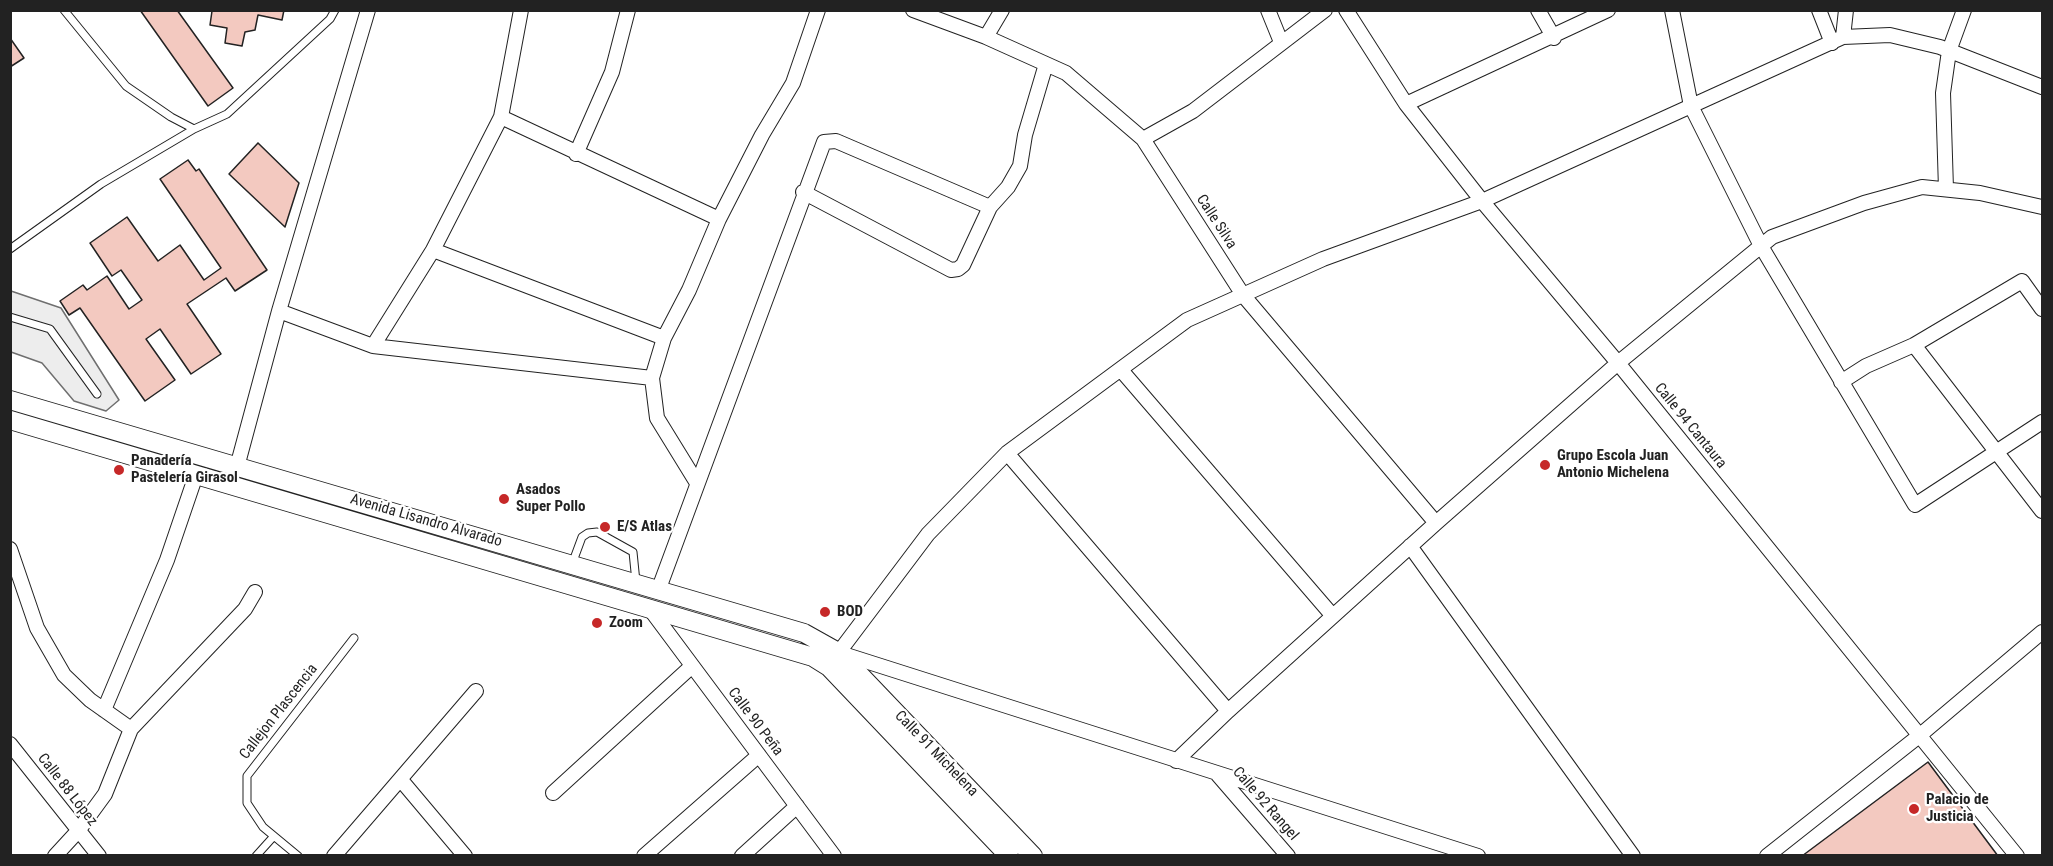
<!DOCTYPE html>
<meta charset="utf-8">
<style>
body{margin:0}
#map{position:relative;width:2053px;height:866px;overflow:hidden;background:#fff;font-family:"Roboto Condensed",sans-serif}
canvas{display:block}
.frame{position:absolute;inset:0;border:12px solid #222;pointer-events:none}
</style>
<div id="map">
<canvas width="2053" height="866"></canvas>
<div class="frame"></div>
</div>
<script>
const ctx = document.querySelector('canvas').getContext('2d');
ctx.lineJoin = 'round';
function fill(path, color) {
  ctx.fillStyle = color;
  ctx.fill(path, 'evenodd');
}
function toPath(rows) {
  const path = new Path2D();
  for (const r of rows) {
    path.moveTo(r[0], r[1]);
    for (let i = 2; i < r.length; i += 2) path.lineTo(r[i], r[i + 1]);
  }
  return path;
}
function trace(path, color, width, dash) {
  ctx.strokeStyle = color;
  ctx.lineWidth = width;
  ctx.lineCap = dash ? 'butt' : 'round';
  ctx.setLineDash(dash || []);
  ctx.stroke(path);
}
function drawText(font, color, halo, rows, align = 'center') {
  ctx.font = font + ' "Roboto Condensed",sans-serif';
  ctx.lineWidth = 4.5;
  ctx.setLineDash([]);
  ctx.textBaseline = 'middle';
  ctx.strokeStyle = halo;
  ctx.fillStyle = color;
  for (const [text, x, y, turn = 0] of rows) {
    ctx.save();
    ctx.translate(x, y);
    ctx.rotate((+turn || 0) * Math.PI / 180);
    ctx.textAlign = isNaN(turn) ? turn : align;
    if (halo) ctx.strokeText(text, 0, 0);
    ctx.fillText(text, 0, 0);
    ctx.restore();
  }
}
const parking = toPath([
 [11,291,61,308,119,400,106,411,74,401,42,363,11,352,11,291]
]);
const building = toPath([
 [140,10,177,10,233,88,208,106,140,10],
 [207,10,284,10,282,20,258,15,255,30,245,32,242,46,225,43,227,28,210,25,212,11,207,10],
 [10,38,24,58,10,67,10,38],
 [258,143,299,183,285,227,229,174,258,143],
 [188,160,196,171,199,169,267,270,235,291,226,278,187,304,221,354,191,374,160,329,146,339,175,380,145,401,80,308,69,315,60,301,83,285,87,290,107,276,129,309,142,300,121,270,112,276,90,243,127,217,158,261,180,245,204,280,221,268,160,179,188,160],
 [1928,762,1998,856,1802,856,1928,762]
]);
const service = toPath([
 [64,10,126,86,171,117,194,129,227,114,330,19,335,10],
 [10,249,101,184,194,129],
 [10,317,50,329,97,394],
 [572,564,582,537,588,533,597,532,633,552,636,582],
 [256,856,274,836],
 [298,856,263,827,247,803,247,776,354,638]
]);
const minor = toPath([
 [913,10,986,37,1066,73,1143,139,1243,295,1436,523],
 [1268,10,1281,42],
 [1346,10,1406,104,1482,201,1618,363,2017,856],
 [1538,10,1554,38],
 [1672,10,1691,106,1761,246,1915,505,2042,422],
 [1819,10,1832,43],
 [986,37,1002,10],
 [1843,37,1846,10],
 [1406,104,1608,10],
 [501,117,719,219],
 [1143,139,1193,111,1325,10],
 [576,154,612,72,628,10],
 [1946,189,1943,93,1949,51,1964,10],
 [803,192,951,270,958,269,963,265,990,207,1008,187,1020,166,1025,135,1046,64],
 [433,250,664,338],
 [279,311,373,346,652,378],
 [1914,345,2042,511],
 [373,346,433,250,501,117,521,10],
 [1121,370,1332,615],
 [1841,382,1866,366,1914,345,2022,281,2042,309],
 [1007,453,1228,711],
 [237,467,279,311,368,10],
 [697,483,657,418,652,378,664,338,689,290,719,219,762,135,793,83,818,10],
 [1410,546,1633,856],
 [10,549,37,628,64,675,90,700,131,729],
 [658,591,824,142,836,141,990,207],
 [650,609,834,856],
 [840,653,1478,856],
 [833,660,928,534,1007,453,1187,320,1323,259,1482,201,1843,37,1890,35,1940,47,2042,87],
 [104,710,167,560,196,475],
 [10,744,99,856],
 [1176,761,1228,711,1436,523,1618,363,1772,237,1864,203,1922,187,1980,193,2042,207],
 [1218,775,1288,856],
 [401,780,465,856],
 [553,793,692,666],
 [55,856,78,831,105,794,131,729,245,609,255,592],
 [334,856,476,691],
 [644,856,759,755],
 [742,856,797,806],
 [1767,856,1919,736,2042,632]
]);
const tertiary = toPath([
 [10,400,804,633,838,652,1033,856],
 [10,420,813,657,829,667,1009,856]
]);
const markers = [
 [1545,465,6,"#c62828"],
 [119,470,6,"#c62828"],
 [504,499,6,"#c62828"],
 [605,527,6,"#c62828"],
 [825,612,6,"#c62828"],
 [597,623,6,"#c62828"],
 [1914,809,6,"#c62828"]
];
const streetNames = [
 ["Calle Silva",1216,222,57],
 ["Calle 94 Cantaura",1690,426,51],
 ["Avenida Lisandro Alvarado",426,521,16],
 ["Callejon Plascencia",279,712,-52],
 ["Calle 90 Peña",755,722,53],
 ["Calle 91 Michelena",936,754,46],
 ["Calle 88 López",67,790,52],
 ["Calle 92 Rangel",1265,804,49]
];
const poiNames = [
 ["Grupo Escola Juan",1557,456],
 ["Antonio Michelena",1557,473],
 ["Panadería",131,461],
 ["Pastelería Girasol",131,478],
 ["Asados",516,490],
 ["Super Pollo",516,507],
 ["E/S Atlas",617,527],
 ["BOD",837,612],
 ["Zoom",609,623],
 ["Palacio de",1926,800],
 ["Justicia",1926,817]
];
fill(parking, '#ededed');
trace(parking, '#6f6f6f', 1.5);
fill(building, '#f3c9c0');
trace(building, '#222', 1.5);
trace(service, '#222', 9);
trace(minor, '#222', 16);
trace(tertiary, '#222', 20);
trace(service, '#fff', 7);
trace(minor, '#fff', 14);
trace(tertiary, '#fff', 18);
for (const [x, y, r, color] of markers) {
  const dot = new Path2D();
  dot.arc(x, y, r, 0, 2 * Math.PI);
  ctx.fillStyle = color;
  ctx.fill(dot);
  trace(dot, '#fff', 2);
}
drawText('15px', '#222', '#fff', streetNames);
drawText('bold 15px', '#222', '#fff', poiNames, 'left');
</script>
